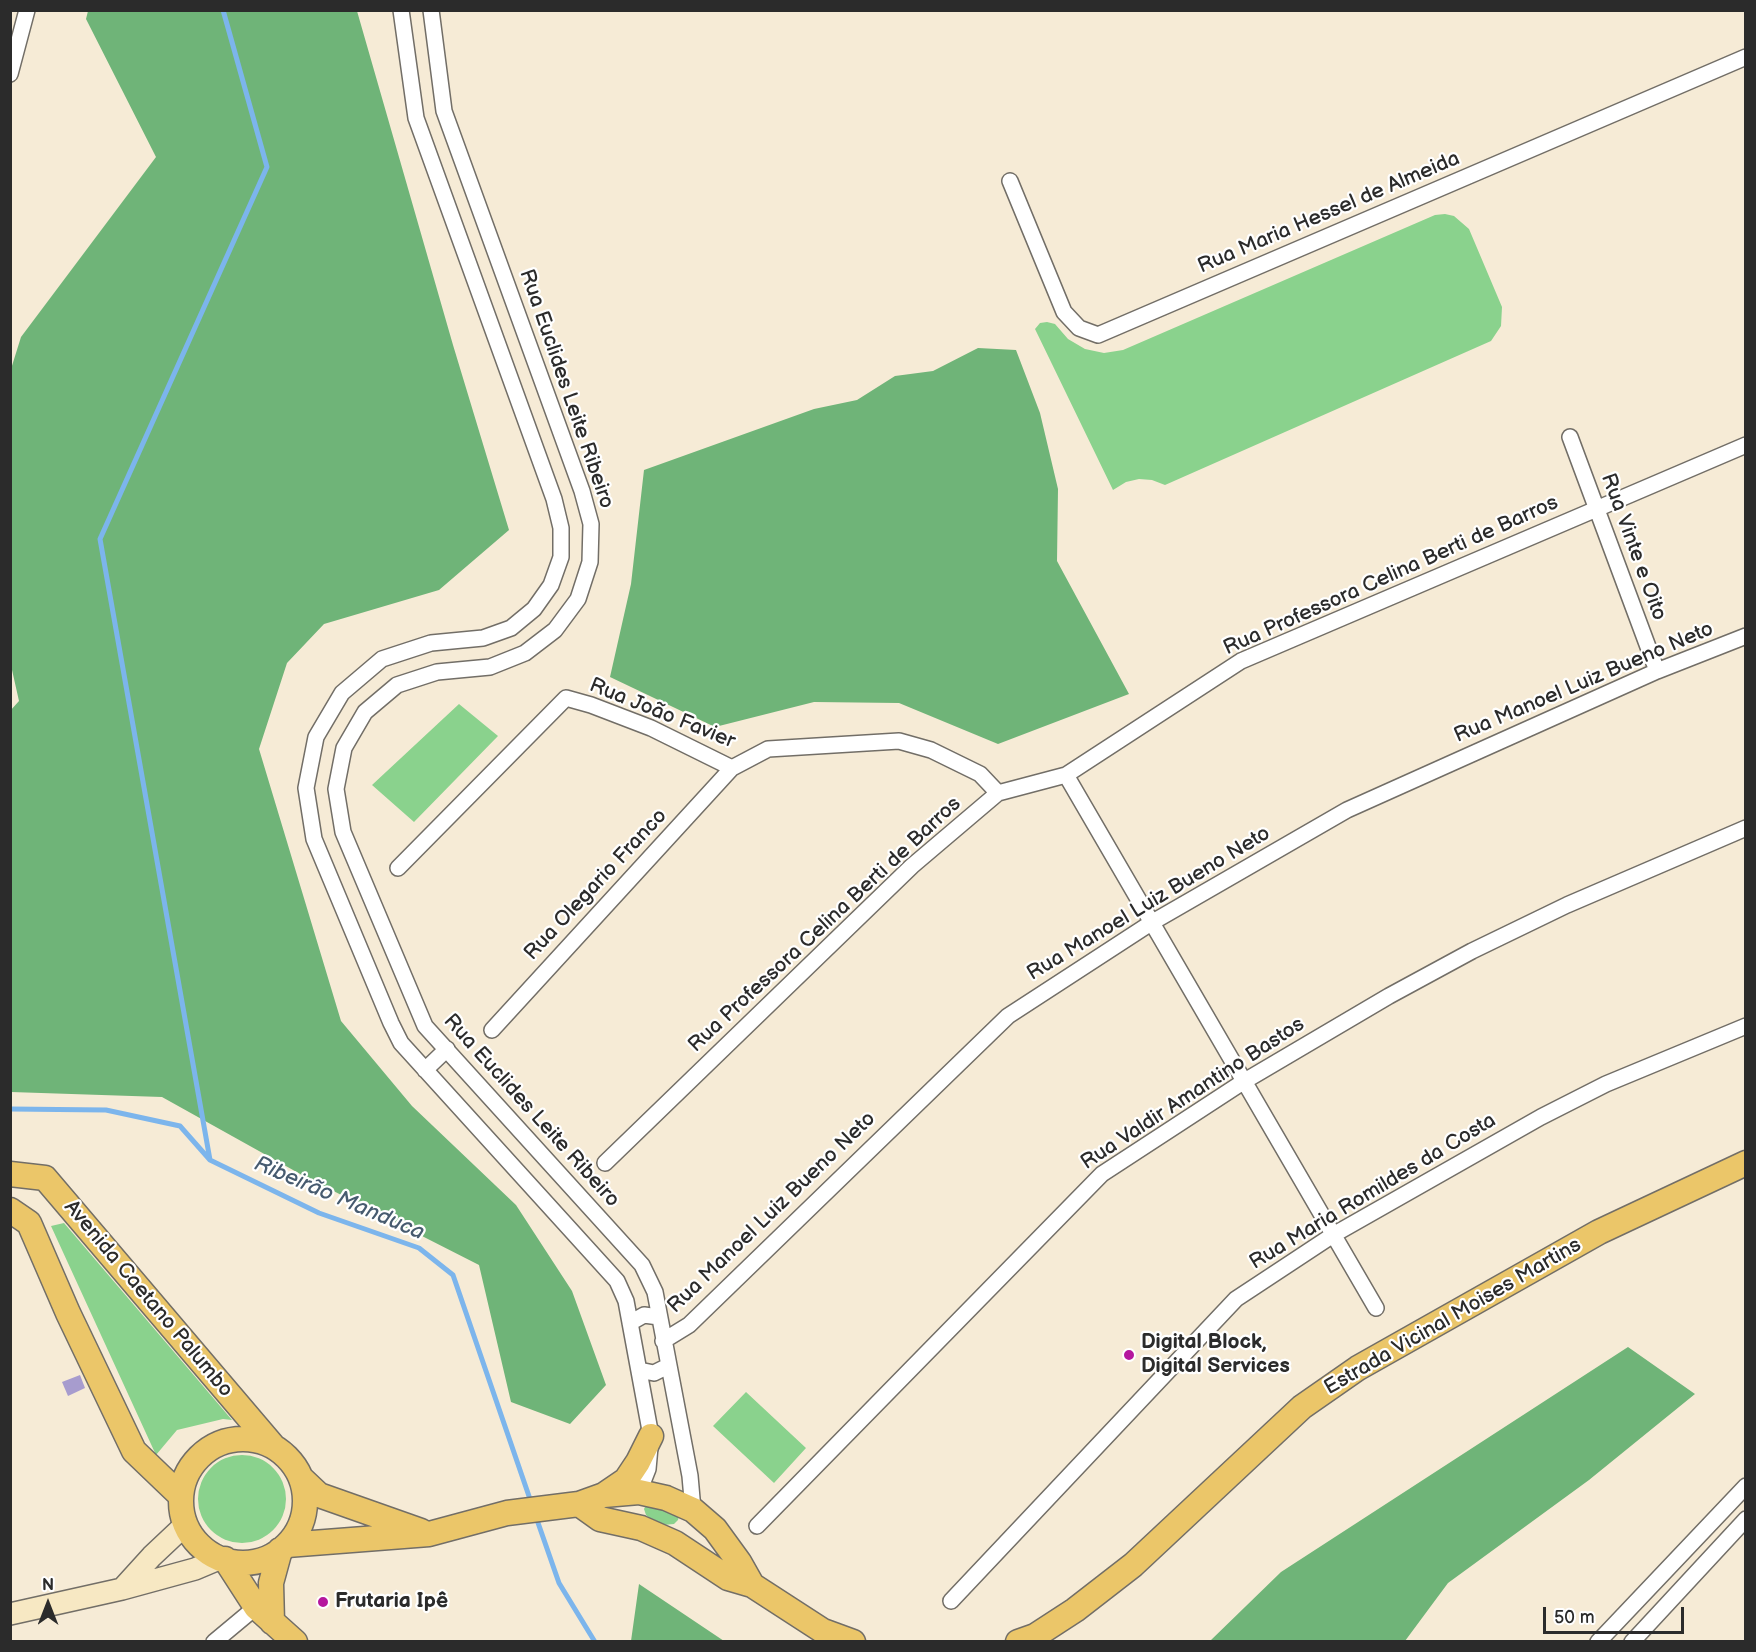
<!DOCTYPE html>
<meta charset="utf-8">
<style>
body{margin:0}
#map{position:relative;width:1756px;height:1652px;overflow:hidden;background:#f6ebd6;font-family:"Balsamiq Sans",sans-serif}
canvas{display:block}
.frame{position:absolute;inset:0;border:12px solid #2b2b2b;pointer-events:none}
.north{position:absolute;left:18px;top:1574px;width:60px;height:60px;-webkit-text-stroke:4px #fff;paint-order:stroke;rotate:0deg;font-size:16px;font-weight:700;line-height:24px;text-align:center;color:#2b2b2b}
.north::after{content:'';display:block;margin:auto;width:21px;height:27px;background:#2b2b2b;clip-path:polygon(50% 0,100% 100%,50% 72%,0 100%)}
.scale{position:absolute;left:1543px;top:1607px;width:141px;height:27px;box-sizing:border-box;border:3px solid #2b2b2b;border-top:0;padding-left:8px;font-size:18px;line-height:21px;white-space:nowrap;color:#2b2b2b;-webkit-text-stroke:4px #fff;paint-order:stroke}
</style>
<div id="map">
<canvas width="1756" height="1652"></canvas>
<div class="frame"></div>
<div class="north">N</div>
<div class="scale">50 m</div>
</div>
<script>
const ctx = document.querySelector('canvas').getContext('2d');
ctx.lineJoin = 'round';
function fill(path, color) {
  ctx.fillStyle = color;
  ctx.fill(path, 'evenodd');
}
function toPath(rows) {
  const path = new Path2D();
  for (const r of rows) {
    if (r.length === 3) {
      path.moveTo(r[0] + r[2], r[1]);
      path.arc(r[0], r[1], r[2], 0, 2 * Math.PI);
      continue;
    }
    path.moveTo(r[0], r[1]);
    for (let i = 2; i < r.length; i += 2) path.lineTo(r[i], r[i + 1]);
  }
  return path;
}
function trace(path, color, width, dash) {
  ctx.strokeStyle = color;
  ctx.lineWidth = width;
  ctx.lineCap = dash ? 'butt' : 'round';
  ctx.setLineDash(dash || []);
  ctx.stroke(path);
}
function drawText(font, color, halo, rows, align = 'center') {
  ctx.font = font + ' "Balsamiq Sans",sans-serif';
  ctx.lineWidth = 4.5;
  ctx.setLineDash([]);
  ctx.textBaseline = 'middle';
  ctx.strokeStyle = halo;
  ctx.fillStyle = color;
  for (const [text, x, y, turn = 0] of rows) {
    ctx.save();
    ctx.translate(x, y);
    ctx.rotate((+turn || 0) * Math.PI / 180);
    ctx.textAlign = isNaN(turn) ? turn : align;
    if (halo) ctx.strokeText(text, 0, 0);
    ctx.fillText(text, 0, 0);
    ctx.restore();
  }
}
const green = toPath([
 [1445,214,1454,216,1469,229,1502,307,1501,326,1491,341,1165,485,1152,480,1139,479,1126,482,1113,490,1035,329,1040,323,1047,322,1055,324,1068,339,1085,349,1104,353,1123,350,1435,215],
 [459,704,498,736,414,822,372,785],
 [64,1223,232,1420,223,1419,177,1430,156,1455,51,1226],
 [746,1392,806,1448,774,1483,713,1426],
 [242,1499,44],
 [647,1503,679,1515,678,1520,674,1524,663,1525,655,1522,646,1515,644,1509]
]);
const forest = toPath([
 [88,11,357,11,453,345,509,530,439,590,324,624,287,663,259,749,341,1021,412,1106,516,1205,572,1291,606,1385,570,1424,511,1402,479,1265,302,1175,162,1097,11,1092,10,711,19,701,10,661,11,369,21,337,156,157,86,19],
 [978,348,1016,350,1040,413,1058,489,1057,561,1129,694,998,744,899,703,814,702,715,727,610,677,631,584,644,470,814,409,857,400,895,376,933,371],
 [1628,1347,1695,1394,1589,1480,1448,1583,1405,1641,1210,1641,1281,1572],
 [639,1584,724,1641,631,1641]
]);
const stream = toPath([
 [10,1109,106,1110,180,1126,210,1160,319,1213,419,1248,453,1275,531,1502],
 [210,1160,100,539,267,167,223,10],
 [536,1517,559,1583,595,1642]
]);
const building = toPath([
 [80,1375,85,1388,68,1396,62,1382]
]);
const street = toPath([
 [401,10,416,118,554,499,561,528,561,557,551,585,534,609,511,628,483,638,431,643,382,659,342,693,316,737,306,788,314,839,391,1023,401,1043,617,1281,626,1301,651,1436,648,1469,639,1492],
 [431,10,444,111,582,491,591,524,590,562,578,599,555,630,525,653,490,667,437,672,397,685,365,712,344,748,336,789,343,832,425,1026,642,1265,655,1292,690,1476,693,1510],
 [10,74,27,10],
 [1010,181,1064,312,1079,328,1098,335,1746,57],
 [1570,437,1657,671],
 [1066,775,1376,1308],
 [398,868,566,698,591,705,651,728,732,768,768,749,899,741,931,750,980,774,998,793],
 [492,1030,732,768],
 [425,1070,447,1049],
 [605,1163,912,866,998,793,1066,775,1241,661,1746,445],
 [630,1323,644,1315,659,1317],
 [663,1341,689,1325,1008,1016,1151,923,1347,810,1657,671,1746,636],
 [639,1370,654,1373,668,1366],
 [757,1526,1102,1174,1243,1082,1389,996,1472,951,1567,905,1746,828],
 [951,1601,1236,1299,1333,1235,1541,1117,1606,1084,1746,1026],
 [214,1642,256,1607,264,1603],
 [1598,1642,1746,1486],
 [1632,1642,1746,1519]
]);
const secondary = toPath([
 [122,1589,152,1556,186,1524],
 [10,1614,122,1589,195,1569,221,1558]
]);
const primary = toPath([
 [10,1174,45,1178,273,1446],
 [10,1210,29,1223,68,1313,134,1451,181,1496],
 [243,1501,62],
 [301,1478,319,1495,421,1531],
 [604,1495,626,1480,638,1462,651,1436],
 [579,1504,600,1519,641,1528,675,1543,728,1578,752,1585,823,1631,853,1642],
 [287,1545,429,1534,507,1513,579,1504,604,1495,639,1492,666,1498,693,1510,715,1529,739,1562,752,1585],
 [225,1559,256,1607,295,1642],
 [272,1622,271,1583,280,1550],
 [1018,1642,1035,1636,1075,1610,1133,1565,1302,1407,1358,1368,1599,1232,1746,1163]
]);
const markers = [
 [1129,1355,6,"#b5179e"],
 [323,1602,6,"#b5179e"]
];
const streetNames = [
 ["Rua Maria Hessel de Almeida",1329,213,-23],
 ["Rua Euclides Leite Ribeiro",566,389,71],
 ["Rua Vinte e Oito",1633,547,70],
 ["Rua Professora Celina Berti de Barros",1391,576,-24],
 ["Rua Manoel Luiz Bueno Neto",1584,683,-23],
 ["Rua João Favier",662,714,22],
 ["Rua Olegario Franco",596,885,-47],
 ["Rua Manoel Luiz Bueno Neto",1149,904,-31],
 ["Rua Professora Celina Berti de Barros",825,925,-43],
 ["Rua Valdir Amantino Bastos",1193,1094,-33],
 ["Rua Euclides Leite Ribeiro",531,1111,48],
 ["Rua Maria Romildes da Costa",1373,1192,-31],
 ["Rua Manoel Luiz Bueno Neto",772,1213,-44],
 ["Avenida Caetano Palumbo",148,1299,50],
 ["Estrada Vicinal Moises Martins",1453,1317,-30]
];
const poiNames = [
 ["Digital Block,",1141,1343],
 ["Digital Services",1141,1367],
 ["Frutaria Ipê",335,1602]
];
const waterNames = [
 ["Ribeirão Manduca",339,1199,23]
];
fill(green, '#8ad28d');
fill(forest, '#6fb478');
trace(stream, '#7cb5ec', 5);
fill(building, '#a79cce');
trace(street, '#726e67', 18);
trace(secondary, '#726e67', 24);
trace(primary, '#726e67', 27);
trace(street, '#fff', 15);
trace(secondary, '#f7e8c3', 21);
trace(primary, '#ebc669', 24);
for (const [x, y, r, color] of markers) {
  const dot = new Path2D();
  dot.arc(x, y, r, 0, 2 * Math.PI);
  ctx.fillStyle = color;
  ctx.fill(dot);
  trace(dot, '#fff', 2);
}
drawText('21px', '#2b2b2b', '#fff', streetNames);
drawText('bold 21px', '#2b2b2b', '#fff', poiNames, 'left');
drawText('italic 22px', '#475b6f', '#fff', waterNames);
</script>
